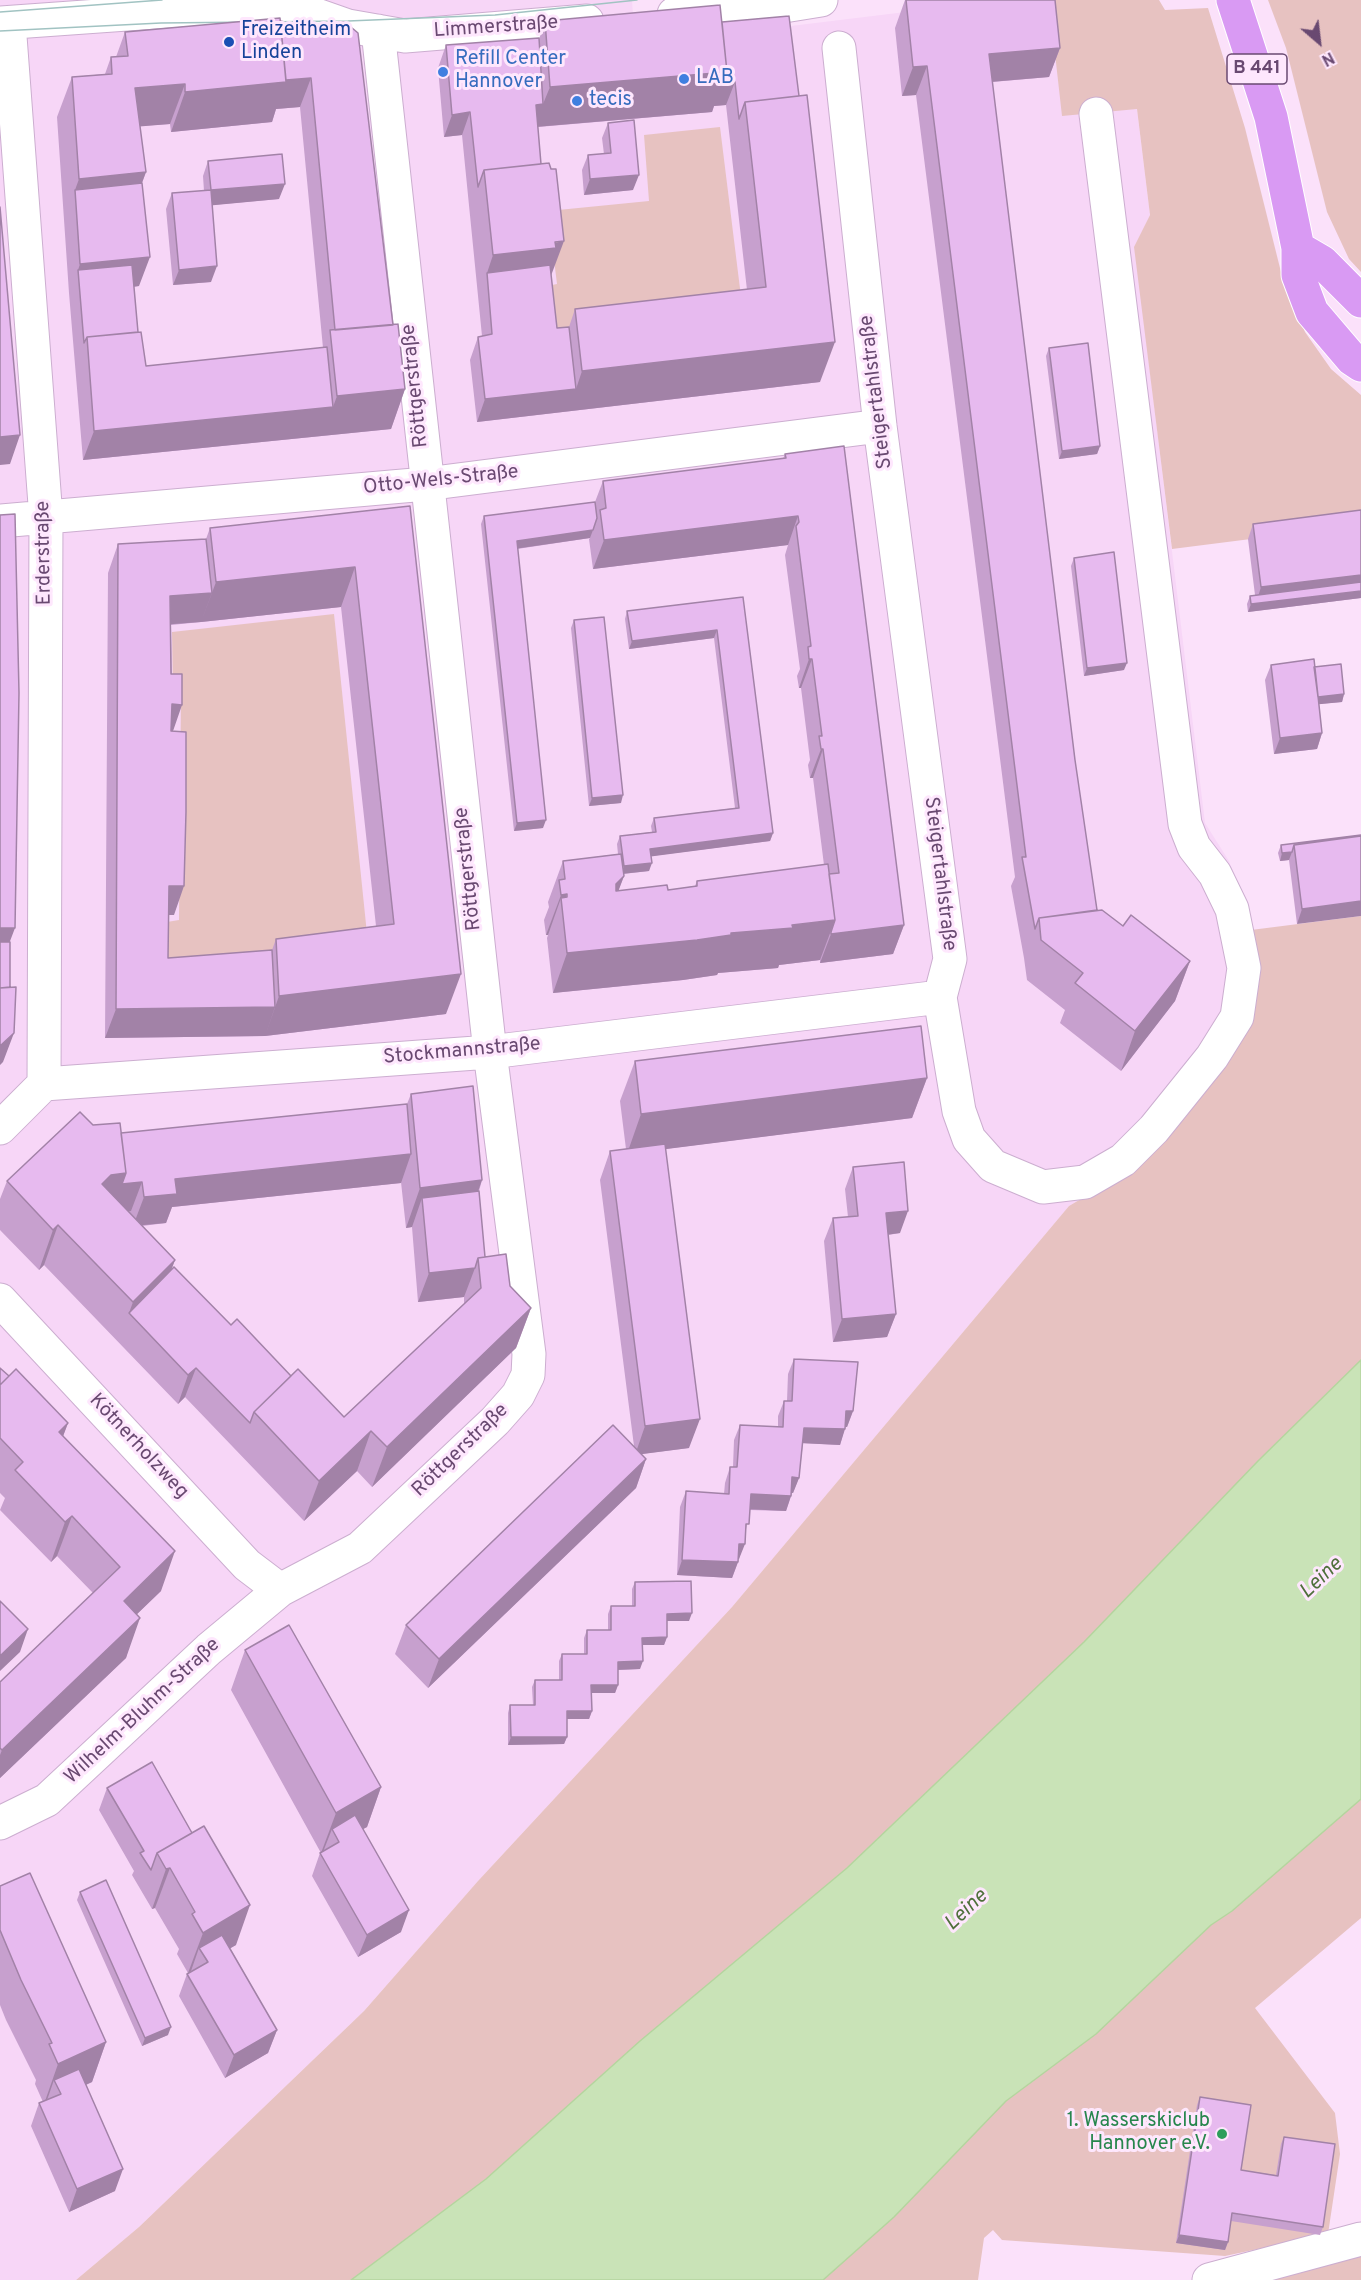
<!DOCTYPE html>
<meta charset="utf-8">
<style>
body{margin:0}
#map{position:relative;width:1361px;height:2280px;overflow:hidden;background:#fbe1fa;font-family:Overpass,sans-serif}
canvas{display:block}
.north{position:absolute;left:1289px;top:12px;width:60px;height:60px;-webkit-text-stroke:4px #fee7fd;paint-order:stroke;rotate:152deg;font-size:16px;font-weight:700;line-height:24px;text-align:center;color:#694971}
.north::after{content:'';display:block;margin:auto;width:21px;height:27px;background:#694971;clip-path:polygon(50% 0,100% 100%,50% 72%,0 100%)}
</style>
<div id="map">
<canvas width="1361" height="2280"></canvas>
<div class="north">N</div>
</div>
<script>
const ctx = document.querySelector('canvas').getContext('2d');
ctx.lineJoin = 'round';
function fill(path, color) {
  ctx.fillStyle = color;
  ctx.fill(path, 'evenodd');
}
function toPath(rows) {
  const path = new Path2D();
  for (const r of rows) {
    path.moveTo(r[0], r[1]);
    for (let i = 2; i < r.length; i += 2) path.lineTo(r[i], r[i + 1]);
  }
  return path;
}
function trace(path, color, width, dash) {
  ctx.strokeStyle = color;
  ctx.lineWidth = width;
  ctx.lineCap = dash ? 'butt' : 'round';
  ctx.setLineDash(dash || []);
  ctx.stroke(path);
}
function drawText(font, color, halo, rows, align = 'center') {
  ctx.font = font + ' Overpass,sans-serif';
  ctx.lineWidth = 6;
  ctx.setLineDash([]);
  ctx.textBaseline = 'middle';
  ctx.strokeStyle = halo;
  ctx.fillStyle = color;
  for (const [text, x, y, turn = 0] of rows) {
    ctx.save();
    ctx.translate(x, y);
    ctx.rotate((+turn || 0) * Math.PI / 180);
    ctx.textAlign = isNaN(turn) ? turn : align;
    if (halo) ctx.strokeText(text, 0, 0);
    ctx.fillText(text, 0, 0);
    ctx.restore();
  }
}
const residential = toPath([
 [0,0,632,0,635,45,1004,0,1137,109,1150,215,1135,247,1205,823,1229,861,1249,919,1259,977,1132,1169,1069,1206,732,1607,478,1881,364,2011,139,2227,76,2280,0,2280]
]);
const green = toPath([
 [1049,0,1159,0,1165,10,1208,8,1245,128,1281,272,1305,332,1331,369,1361,395,1361,525,1172,549,1134,247,1150,215,1137,109,1062,116],
 [1268,0,1361,0,1361,272,1349,259,1327,212,1286,48],
 [720,127,744,321,559,342,552,285,557,284,548,211,649,201,644,135],
 [334,614,370,963,166,976,167,922,179,920,181,691,173,690,172,632],
 [1361,916,1361,1360,1258,1461,1084,1642,847,1868,640,2041,486,2179,351,2280,76,2280,139,2227,364,2011,478,1881,732,1607,1069,1206,1132,1169,1186,1109,1251,930],
 [1361,1799,1361,1918,1255,2008,1335,2113,1340,2154,1328,2234,1225,2256,1002,2240,993,2230,984,2238,978,2280,823,2280,894,2217,1006,2101,1096,2034,1211,1925,1232,1911],
 [1361,2251,1361,2280,1254,2280]
]);
const water = toPath([
 [1361,1360,1361,1799,1232,1911,1211,1925,1096,2034,1006,2101,894,2217,823,2280,351,2280,486,2179,640,2041,847,1868,1084,1642,1258,1461,1361,1360]
]);
const minor = toPath([
 [282,3,348,26,405,36,587,21],
 [674,14,790,5,821,0],
 [0,23,282,3,291,0],
 [9,23,46,518,44,1084],
 [839,48,880,426,950,959,940,997,959,1111,969,1139,993,1166,1043,1187,1085,1182,1123,1160,1154,1129,1212,1057,1237,1017,1244,968,1232,909,1215,874,1194,847,1185,824,1096,114],
 [0,521,426,484,880,426],
 [0,1128,44,1084,490,1052,940,997],
 [0,1300,247,1565,280,1590],
 [0,1823,47,1800,209,1649,280,1590,360,1548,495,1421,518,1395,528,1375,529,1354,490,1052,378,31],
 [1209,2280,1361,2239]
]);
const highway = toPath([
 [1233,0,1271,117,1298,248,1298,275,1312,312,1352,359,1361,365],
 [1298,248,1322,262,1361,301]
]);
const tram = toPath([
 [0,12,162,0],
 [0,31,161,23,348,21,495,15,637,0]
]);
const wall = toPath([
 [905,0,1055,0,1060,48,1049,77,992,82,1075,760,1097,910,1123,926,1190,961,1175,1001,1121,1071,1060,1023,1065,1010,1027,980,1024,958,1011,886,1015,877,916,95,902,96,895,28],
 [789,16,820,382,477,422,470,360,478,337,482,336,462,135,444,137,438,68,446,45,539,39,545,21,722,22],
 [726,105,747,290,575,309,569,327,557,328,551,276,538,127,712,112,714,106],
 [345,22,393,325,405,389,391,429,83,460,69,293,57,117,72,77,105,74,111,57,116,57,125,32,281,28],
 [300,107,323,348,146,366,138,332,134,287,139,286,142,183,146,172,140,126,170,124,171,132,272,122,276,109],
 [608,123,633,190,584,195,582,170,588,155,604,154,602,138],
 [208,161,279,199,212,205,211,282,173,285,166,209,172,193,204,191,203,176],
 [1049,348,1100,446,1097,454,1059,459,1046,356],
 [785,454,904,925,893,954,820,963,820,960,779,965,778,968,718,973,717,975,683,980,553,993,547,938,548,935,546,935,544,920,549,907,548,902,563,861,618,854,617,844,620,836,652,832,651,826,654,818,735,808,714,638,629,649,625,619,627,611,743,597,773,833,770,841,651,856,649,871,623,874,624,876,618,891,668,890,695,886,697,881,824,865,813,778,810,778,808,765,810,760,801,688,799,688,797,676,800,669,785,555,788,545,593,569,589,539,590,538,517,549,543,828,514,831,481,524,484,516,595,502,603,481,783,459],
 [410,506,446,1014,265,1036,105,1038,108,573,118,544,206,539,210,528],
 [341,607,376,926,276,939,272,950,168,958,168,915,174,915,173,731,171,625,201,622],
 [1361,510,1361,598,1248,612,1247,604,1250,596,1255,595,1248,539,1253,524],
 [1074,558,1124,670,1084,676,1071,566],
 [574,620,621,803,589,806,571,628],
 [1271,665,1314,667,1344,694,1342,702,1319,704,1322,733,1317,749,1274,754,1265,680],
 [1361,835,1297,924,1289,860,1280,861,1278,853,1281,845],
 [635,1061,927,1078,912,1118,665,1149,689,1448,641,1454,646,1459,636,1488,428,1688,395,1654,406,1625,634,1446,600,1180,610,1151,626,1149,620,1101],
 [411,1094,482,1180,479,1191,485,1257,510,1286,531,1308,516,1348,372,1487,357,1471,304,1521,185,1397,178,1404,44,1265,39,1270,0,1230,0,1199,7,1181,93,1125,121,1133,407,1104],
 [401,1182,406,1228,412,1227,418,1302,464,1297,464,1304,344,1417,291,1376,231,1325,171,1270,175,1260,142,1226,166,1223,172,1207,401,1183],
 [853,1167,900,1233,888,1235,896,1314,887,1337,833,1342,824,1241,833,1218,848,1217,845,1189],
 [794,1359,853,1411,847,1427,845,1427,840,1445,803,1443,799,1478,793,1493,792,1493,786,1511,750,1510,745,1534,739,1559,738,1559,738,1562,732,1578,677,1575,680,1507,686,1491,724,1494,725,1483,730,1467,733,1467,734,1440,740,1425,778,1427,778,1416,784,1401,787,1401,788,1374],
 [0,1368,9,1376,68,1423,63,1436,161,1591,137,1614,126,1658,0,1778,0,1682,93,1593,57,1556,51,1562,0,1510,5,1498,0,1493],
 [635,1582,689,1621,667,1621,667,1637,664,1645,642,1645,640,1669,618,1670,618,1685,615,1693,591,1693,592,1711,589,1719,567,1719,567,1737,564,1744,508,1745,508,1713,510,1705,533,1705,532,1687,535,1680,559,1680,559,1661,562,1654,584,1654,584,1638,587,1630,608,1630,608,1614,611,1606,632,1606,632,1589],
 [245,1650,381,1787,367,1827,363,1829,401,1932,358,1957,312,1876,320,1853,321,1853,231,1690],
 [107,1788,236,1945,230,1948,277,2030,268,2053,225,2078,179,1996,187,1974,192,1971,188,1973,177,1954,179,1949,155,1908,152,1909,132,1875,134,1871,99,1810],
 [0,1886,106,2042,92,2082,86,2085,115,2191,69,2212,31,2126,39,2103,43,2102,35,2084,36,2080,6,2020,0,2005],
 [80,1892,168,2035,142,2046,77,1900],
 [1200,2097,1241,2170,1276,2175,1281,2144,1284,2137,1323,2227,1320,2235,1231,2221,1228,2242,1225,2250,1176,2243,1197,2105]
]);
const shadedWall = toPath([
 [1060,48,1049,77,978,83,989,54],
 [927,66,916,95,902,96,913,67],
 [727,72,735,82,726,105,714,106,712,112,535,127,536,105,543,104,550,87],
 [311,78,300,107,276,109,272,122,171,132,185,92,281,80],
 [185,84,170,124,121,128,135,88],
 [470,112,462,135,444,137,452,115],
 [146,172,131,212,75,190,79,179],
 [639,175,633,190,584,195,590,179],
 [285,184,279,199,205,206,211,190],
 [564,241,549,281,487,273,493,255],
 [150,257,139,286,80,292,78,270,80,264],
 [217,266,211,282,173,285,179,270],
 [835,342,820,382,477,422,485,399,576,389,582,371],
 [405,389,391,429,83,460,94,431,333,407,337,396],
 [20,435,10,464,0,465,0,437],
 [1100,446,1097,454,1059,459,1062,451],
 [798,516,788,545,593,569,604,540],
 [593,530,590,538,514,549,517,541],
 [355,567,341,607,201,622,216,582],
 [1361,575,1361,589,1256,603,1261,587],
 [1361,591,1361,598,1248,612,1251,604],
 [212,593,201,622,160,625,170,596],
 [717,630,714,638,629,649,632,641],
 [809,659,812,659,801,688,799,688],
 [1127,663,1124,670,1084,676,1087,668],
 [1344,694,1342,702,1311,705,1314,697],
 [172,704,182,705,172,734,161,733],
 [1322,733,1317,749,1274,754,1280,738],
 [821,749,823,749,813,778,810,778],
 [623,795,621,803,589,806,592,798],
 [546,820,543,828,514,831,517,823],
 [773,833,770,841,647,857,650,849],
 [1292,852,1289,860,1280,861,1282,853],
 [652,863,649,871,621,874,624,866],
 [624,876,609,916,616,884],
 [169,886,184,886,174,915,158,915],
 [567,894,562,907,561,898,548,935,546,935,561,895],
 [1361,901,1361,916,1297,924,1302,909],
 [835,920,820,960,779,965,778,968,718,973,717,975,683,980,553,993,567,953],
 [904,925,893,954,820,963,831,934],
 [0,928,15,928,4,957,0,957],
 [1190,961,1175,1001,1121,1071,1135,1031],
 [461,974,446,1014,265,1036,279,996],
 [275,1007,265,1036,105,1038,116,1009],
 [14,1033,3,1062,0,1065,0,1046],
 [927,1078,912,1118,627,1154,641,1114],
 [411,1154,401,1183,172,1207,166,1223,133,1226,144,1197,175,1179],
 [126,1173,142,1182,131,1211,97,1215,102,1184,111,1175],
 [482,1180,468,1220,422,1198,412,1227,406,1228,420,1188],
 [908,1211,900,1233,878,1236,886,1213],
 [58,1225,44,1265,39,1270,53,1230],
 [175,1260,160,1300,129,1313,133,1302],
 [475,1268,464,1297,418,1302,429,1273],
 [531,1308,516,1348,372,1487,387,1447],
 [896,1314,887,1337,833,1342,842,1319],
 [196,1368,185,1397,178,1404,188,1375],
 [846,1411,853,1411,847,1427,841,1426],
 [700,1419,689,1448,635,1455,645,1426],
 [68,1423,53,1463,59,1432],
 [804,1428,845,1429,840,1445,799,1443],
 [371,1431,357,1471,304,1521,319,1481],
 [646,1459,636,1488,428,1688,439,1659],
 [792,1477,799,1478,793,1493,787,1492],
 [751,1494,791,1496,786,1511,745,1509],
 [72,1516,57,1556,51,1562,65,1522],
 [739,1544,745,1544,739,1559,733,1559],
 [175,1551,161,1591,109,1641,124,1601],
 [682,1560,738,1562,732,1578,677,1575],
 [692,1613,689,1621,664,1621,667,1614],
 [140,1618,126,1658,0,1778,0,1755,2,1750],
 [28,1629,20,1652,0,1671,0,1656],
 [667,1637,664,1645,639,1645,642,1638],
 [643,1661,640,1669,615,1670,618,1662],
 [591,1685,618,1685,615,1693,588,1693],
 [567,1711,592,1711,589,1719,564,1719],
 [511,1737,567,1737,564,1744,508,1745],
 [381,1787,367,1827,339,1842,332,1829,323,1852,321,1853,336,1813],
 [170,1868,155,1908,152,1909,166,1869],
 [250,1905,236,1945,207,1962,199,1948,191,1971,188,1973,203,1933],
 [409,1910,401,1932,358,1957,367,1935],
 [171,2027,168,2035,142,2046,145,2038],
 [277,2030,268,2053,225,2078,234,2055],
 [106,2042,92,2082,60,2096,61,2094,54,2080,46,2103,44,2104,58,2064],
 [123,2169,115,2191,69,2212,77,2189],
 [1179,2235,1228,2242,1225,2250,1176,2243]
]);
const building = toPath([
 [906,0,1055,0,1060,48,989,54,1075,760,1097,910,1039,918,1035,929,1022,857,1026,857,927,66,913,67,906,0],
 [720,5,727,72,550,87,545,21,720,5],
 [789,16,799,96,745,102,739,119,735,82,723,83,727,72,722,22,789,16],
 [280,18,286,82,185,92,185,84,135,88,146,172,79,179,72,77,112,74,111,57,128,56,125,32,280,18],
 [345,22,358,33,393,325,335,330,311,78,286,80,281,28,345,22],
 [539,38,543,104,536,105,541,164,484,170,478,187,470,112,452,115,446,45,539,38],
 [807,95,835,342,582,371,575,309,766,287,745,102,807,95],
 [634,120,639,175,590,179,588,155,611,153,608,123,634,120],
 [282,154,285,184,211,190,208,161,282,154],
 [549,163,551,169,556,169,564,241,555,242,556,248,493,255,484,170,549,163],
 [142,183,150,257,80,264,75,190,142,183],
 [211,190,217,266,179,270,172,193,211,190],
 [0,207,20,435,0,437,0,207],
 [132,265,138,332,87,337,84,343,78,270,132,265],
 [550,265,557,328,569,327,576,389,485,399,478,337,492,334,487,273,550,265],
 [398,324,405,389,337,396,330,330,398,324],
 [141,332,146,366,327,347,333,407,94,431,87,337,141,332],
 [1088,343,1100,446,1062,451,1049,348,1088,343],
 [844,446,904,925,831,934,831,932,835,920,829,874,839,873,823,749,821,749,819,736,822,736,812,659,809,659,808,647,811,646,796,526,799,522,798,516,604,540,600,510,606,508,603,481,786,458,785,454,844,446],
 [595,502,597,518,593,530,517,541,546,820,517,823,484,516,595,502],
 [410,506,461,974,279,996,276,939,394,924,355,567,216,582,210,528,410,506],
 [1361,510,1361,575,1261,587,1253,524,1361,510],
 [15,514,19,693,15,928,0,928,0,515,15,514],
 [206,539,212,593,170,596,171,674,182,674,182,705,172,704,171,731,186,732,186,812,184,886,169,886,168,958,272,950,275,1007,116,1009,118,544,206,539],
 [1114,552,1127,663,1087,668,1074,558,1114,552],
 [1361,582,1361,591,1251,604,1250,596,1361,582],
 [743,597,773,833,650,849,652,863,624,866,620,836,656,832,654,818,739,808,717,630,632,641,627,611,743,597],
 [604,617,623,795,592,798,574,620,604,617],
 [1314,659,1322,733,1280,738,1271,665,1314,659],
 [1341,664,1344,694,1318,697,1314,667,1341,664],
 [1361,835,1361,836,1294,845,1292,852,1282,853,1281,845,1361,835],
 [1361,836,1361,901,1302,909,1294,845,1361,836],
 [621,854,624,876,616,884,616,891,667,885,668,890,697,886,697,881,828,864,835,920,792,925,793,928,731,933,731,935,697,940,567,953,561,898,567,897,567,894,561,895,559,880,565,879,563,861,621,854],
 [1102,910,1123,926,1131,915,1190,961,1135,1031,1075,983,1083,973,1041,940,1039,918,1102,910],
 [0,942,10,942,10,987,0,988,0,942],
 [16,987,14,1033,0,1046,0,988,16,987],
 [921,1026,927,1078,641,1114,635,1061,921,1026],
 [473,1086,482,1180,420,1188,411,1094,473,1086],
 [407,1104,411,1154,175,1179,177,1194,144,1197,142,1182,122,1184,126,1173,121,1133,407,1104],
 [80,1112,93,1125,120,1123,126,1173,111,1175,102,1184,175,1260,133,1302,58,1225,53,1230,7,1181,80,1112],
 [665,1144,700,1419,645,1426,610,1151,665,1144],
 [904,1162,908,1211,886,1213,896,1314,842,1319,833,1218,858,1216,853,1167,904,1162],
 [479,1191,485,1257,478,1258,475,1268,429,1273,422,1198,479,1191],
 [506,1254,510,1286,531,1308,387,1447,371,1431,319,1481,254,1412,298,1369,344,1417,481,1288,478,1258,506,1254],
 [174,1267,231,1325,237,1319,291,1376,254,1412,250,1423,196,1368,188,1375,129,1313,174,1267],
 [794,1359,858,1362,853,1411,846,1411,845,1429,804,1428,799,1478,792,1477,791,1496,751,1494,749,1524,746,1524,745,1544,739,1544,738,1562,682,1560,686,1491,729,1494,730,1467,737,1467,740,1425,783,1427,784,1401,792,1401,794,1359],
 [0,1368,9,1376,0,1385,0,1368],
 [16,1369,68,1423,59,1432,175,1551,124,1601,140,1618,2,1750,0,1748,0,1682,120,1567,72,1516,65,1522,15,1470,23,1462,0,1438,0,1385,16,1369],
 [613,1425,646,1459,439,1659,406,1625,613,1425],
 [691,1581,692,1613,667,1614,667,1637,642,1638,643,1661,618,1662,618,1685,591,1685,592,1711,567,1711,567,1737,511,1737,510,1705,535,1705,535,1680,562,1680,562,1654,587,1654,587,1630,611,1630,611,1606,635,1606,635,1582,691,1581],
 [0,1601,28,1629,0,1656,0,1601],
 [289,1625,381,1787,336,1813,245,1650,289,1625],
 [152,1762,192,1833,157,1853,151,1870,140,1853,144,1851,107,1788,152,1762],
 [355,1815,409,1910,367,1935,320,1853,339,1842,332,1829,355,1815],
 [204,1826,250,1905,203,1933,192,1914,195,1912,170,1868,166,1869,157,1853,204,1826],
 [30,1873,106,2042,58,2064,49,2044,52,2043,21,1980,0,1930,0,1886,30,1873],
 [106,1880,171,2027,145,2038,80,1892,106,1880],
 [222,1935,277,2030,234,2055,187,1974,208,1962,199,1948,222,1935],
 [79,2069,123,2169,77,2189,39,2103,61,2094,54,2080,79,2069],
 [1200,2097,1251,2105,1241,2170,1278,2176,1284,2137,1335,2144,1323,2227,1232,2213,1228,2242,1179,2235,1200,2097]
]);
const markers = [
 [229,42,6,"#1a4fb4"],
 [443,72,6,"#3f7fe0"],
 [684,79,6,"#3f7fe0"],
 [577,101,6,"#3f7fe0"],
 [1222,2134,6,"#2e9e5b"]
];
const shields = [
 [1257,69,60]
];
const shieldNames = [
 ["B 441",1257,69]
];
const streetNames = [
 ["Limmerstraße",496,28,-4],
 ["Röttgerstraße",416,386,-96],
 ["Steigertahlstraße",877,392,-97],
 ["Otto-Wels-Straße",441,481,-6],
 ["Erderstraße",45,553,-91],
 ["Röttgerstraße",469,869,-96],
 ["Steigertahlstraße",939,874,83],
 ["Stockmannstraße",462,1052,-5],
 ["Kötnerholzweg",138,1447,47],
 ["Röttgerstraße",461,1451,-44],
 ["Wilhelm-Bluhm-Straße",143,1712,-43]
];
const transitNames = [
 ["Freizeitheim",241,31],
 ["Linden",241,54]
];
const shopNames = [
 ["Refill Center",455,60],
 ["Hannover",455,83],
 ["LAB",696,79],
 ["tecis",589,101]
];
const leisureNames = [
 ["1. Wasserskiclub",1210,2122],
 ["Hannover e.V.",1210,2145]
];
const waterNames = [
 ["Leine",1322,1579,-43],
 ["Leine",967,1911,-43]
];
fill(residential, '#f7d6f7');
fill(green, '#e7c2c1');
fill(water, '#c9e3b7');
trace(water, '#b4d59e', 1.5);
trace(minor, '#ccaed0', 35);
trace(highway, '#fff', 35);
trace(minor, '#fff', 33);
trace(highway, '#d99af3', 33);
trace(tram, '#a1c3c2', 1.5);
fill(wall, '#c7a0ce');
fill(shadedWall, '#a282a7');
fill(building, '#e7baef');
trace(building, '#a282a7', 1.5);
for (const [x, y, r, color] of markers) {
  const dot = new Path2D();
  dot.arc(x, y, r, 0, 2 * Math.PI);
  ctx.fillStyle = color;
  ctx.fill(dot);
  trace(dot, '#fee7fd', 2);
}
for (const [x, y, w] of shields) {
  const box = new Path2D();
  box.roundRect(x - w / 2, y - 15, w, 30, 4.5);
  ctx.fillStyle = '#fee7fd';
  ctx.fill(box);
  trace(box, '#694971', 1.5);
}
drawText('bold 18px', '#694971', null, shieldNames);
drawText('20px', '#694971', '#fee7fd', streetNames);
drawText('20px', '#164399', '#fee7fd', transitNames, 'left');
drawText('20px', '#366cbe', '#fee7fd', shopNames, 'left');
drawText('20px', '#27864d', '#fee7fd', leisureNames, 'right');
drawText('italic 21px', '#4f703b', '#fee7fd', waterNames);
</script>
